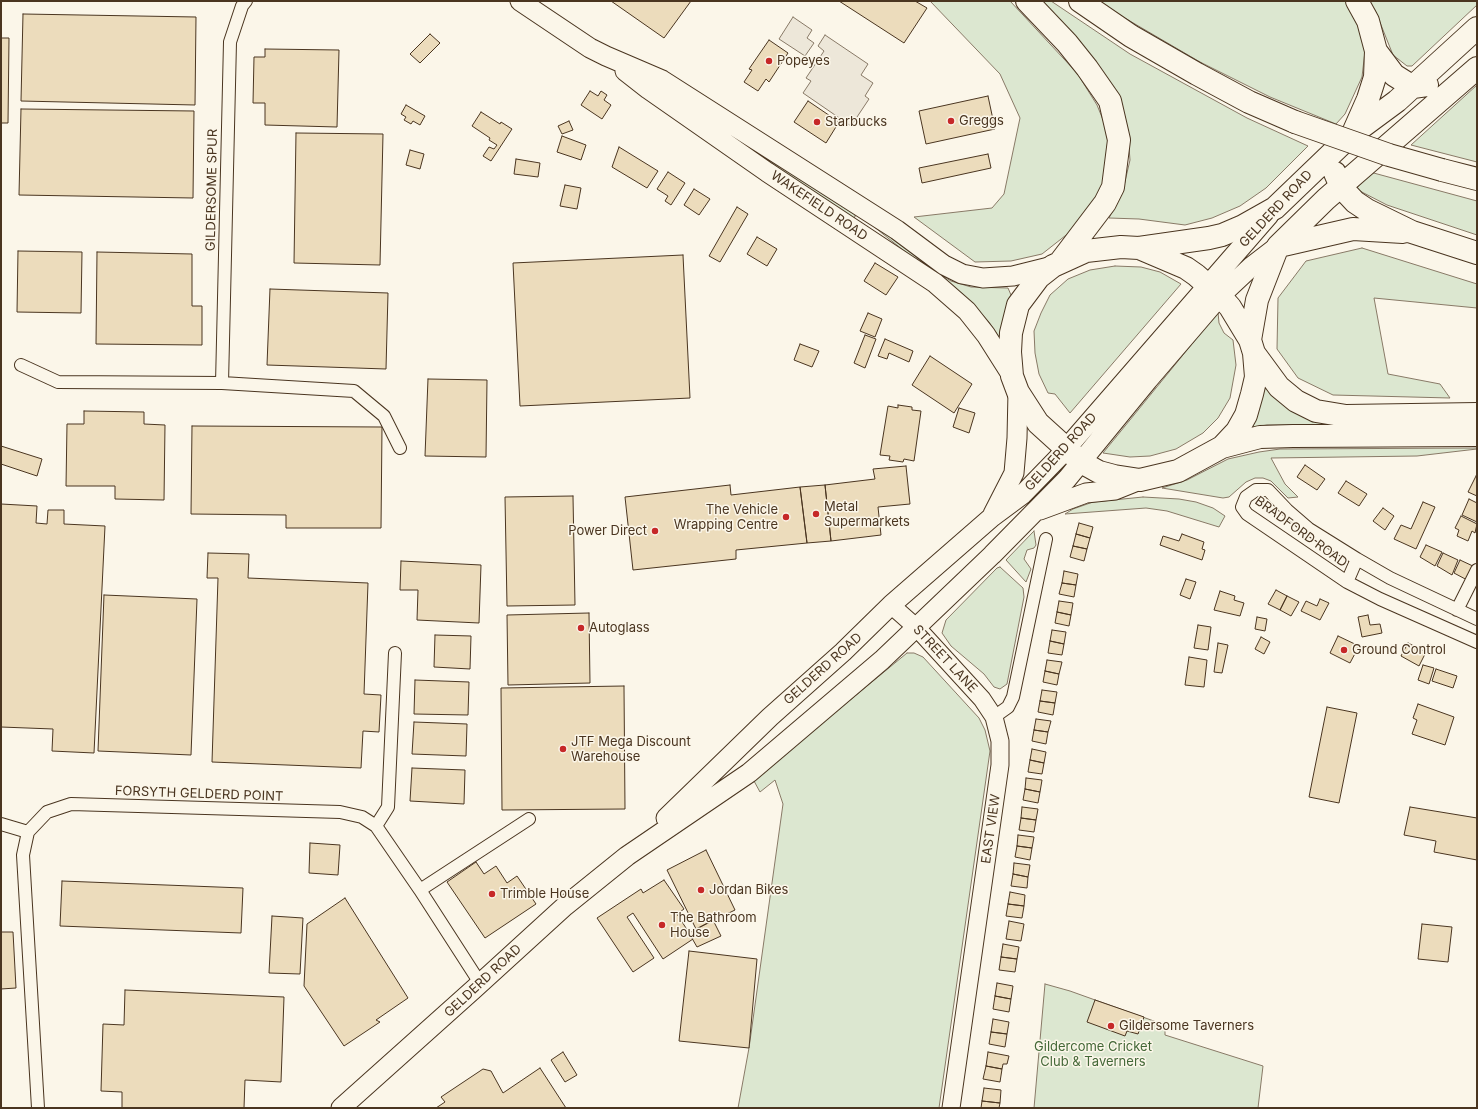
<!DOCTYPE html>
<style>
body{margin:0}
#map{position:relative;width:1478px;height:1109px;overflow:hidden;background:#fbf6e9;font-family:Inter,sans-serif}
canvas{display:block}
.frame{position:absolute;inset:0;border:2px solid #4a3520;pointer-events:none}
</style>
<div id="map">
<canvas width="1478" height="1109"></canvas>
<div class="frame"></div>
</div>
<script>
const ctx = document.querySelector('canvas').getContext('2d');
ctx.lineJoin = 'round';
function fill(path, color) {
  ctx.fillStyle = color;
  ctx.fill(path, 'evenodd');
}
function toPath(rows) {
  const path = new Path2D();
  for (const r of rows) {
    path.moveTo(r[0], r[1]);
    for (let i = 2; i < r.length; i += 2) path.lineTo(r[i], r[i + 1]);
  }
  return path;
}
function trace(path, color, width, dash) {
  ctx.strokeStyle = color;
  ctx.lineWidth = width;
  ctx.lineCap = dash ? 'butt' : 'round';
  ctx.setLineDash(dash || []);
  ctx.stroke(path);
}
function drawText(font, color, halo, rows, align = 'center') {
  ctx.font = font + ' Inter,sans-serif';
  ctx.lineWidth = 3;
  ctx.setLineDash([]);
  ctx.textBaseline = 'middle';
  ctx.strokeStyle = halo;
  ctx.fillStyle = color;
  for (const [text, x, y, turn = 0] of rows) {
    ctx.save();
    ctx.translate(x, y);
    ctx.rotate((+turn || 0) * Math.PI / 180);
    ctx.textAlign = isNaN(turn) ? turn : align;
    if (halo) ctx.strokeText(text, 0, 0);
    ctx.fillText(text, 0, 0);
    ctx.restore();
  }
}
const green = toPath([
 [930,1,1010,1,1077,73,1097,105,1106,127,1109,147,1102,188,1090,211,1070,232,1042,254,1011,261,975,262,914,217,992,208,1004,194,1020,118,1000,74,930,1],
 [1040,1,1051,1,1130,54,1247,118,1308,146,1266,188,1240,206,1212,218,1185,225,1139,219,1109,218,1123,190,1130,160,1128,135,1040,1],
 [1099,1,1347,1,1361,24,1365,51,1362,77,1345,114,1336,124,1270,97,1200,62,1123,17,1099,1],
 [1368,1,1477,1,1477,5,1412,66,1407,66,1393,55,1375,10,1368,1],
 [1477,85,1477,162,1411,145,1477,85],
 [767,159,855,212,855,217,851,219,766,162,767,159],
 [1370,172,1477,201,1477,235,1387,205,1356,189,1370,172],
 [876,225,902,244,924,264,951,281,971,287,1008,288,1014,302,1006,348,989,322,964,295,918,262,873,226,876,225],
 [1362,248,1477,284,1477,308,1374,298,1388,374,1440,384,1450,398,1333,395,1298,378,1277,349,1278,298,1306,261,1362,248],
 [1115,266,1141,267,1160,272,1181,284,1070,413,1055,394,1048,393,1039,374,1035,353,1034,331,1041,313,1050,295,1068,279,1090,270,1115,266],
 [1218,312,1219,323,1224,333,1233,340,1236,365,1230,398,1218,418,1203,433,1176,449,1150,456,1130,457,1103,453,1218,312],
 [1260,376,1340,425,1267,425,1242,429,1260,376],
 [1477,448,1477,449,1417,456,1271,458,1285,484,1298,497,1288,498,1271,481,1263,478,1255,478,1246,482,1229,497,1223,498,1162,488,1187,480,1228,459,1259,452,1280,449,1477,448],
 [1143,497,1179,499,1196,502,1213,508,1225,516,1219,527,1167,511,1146,508,1065,514,1073,509,1093,502,1143,497],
 [1034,531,1036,545,1034,548,1027,550,1024,559,1031,569,1026,582,1006,560,1034,531],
 [1000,567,1023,588,1024,597,1007,684,1000,689,994,687,984,674,951,646,942,633,946,620,997,568,1000,567],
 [907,653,914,653,923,657,979,718,985,730,990,751,939,1108,738,1108,749,1048,783,804,775,780,760,792,754,781,770,766,907,653],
 [1045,984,1070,991,1165,1025,1165,1035,1263,1066,1258,1108,1034,1108,1045,984]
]);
const parking = toPath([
 [793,17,812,30,807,38,814,43,805,56,779,39,793,17],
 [825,35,868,64,861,75,873,83,865,96,869,99,851,126,803,93,811,81,806,78,824,51,818,46,825,35]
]);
const building = toPath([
 [611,1,691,1,664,38,611,1],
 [839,1,915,1,927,8,904,43,839,1],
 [23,14,196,17,195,105,21,101,23,14],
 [430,34,440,43,420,63,410,54,430,34],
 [1,38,9,38,8,123,1,123,1,38],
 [769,40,788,53,769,82,766,79,758,91,744,82,752,70,749,69,769,40],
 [265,49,339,50,337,127,265,125,265,103,253,103,254,57,265,57,265,49],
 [590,91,598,96,601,91,607,95,604,100,611,105,602,119,581,105,590,91],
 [988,96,995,129,926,144,919,111,988,96],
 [808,101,839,122,826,143,794,122,808,101],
 [406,105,425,116,420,125,413,121,411,124,404,120,406,117,401,114,406,105],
 [21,109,194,111,193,198,19,195,21,109],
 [481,112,500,124,501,122,512,129,491,161,483,156,489,147,494,149,497,145,489,140,490,138,472,126,481,112],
 [569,121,573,130,562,134,558,126,569,121],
 [296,133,383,134,380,265,294,263,296,133],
 [562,136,586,145,581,160,557,152,562,136],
 [619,147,658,171,647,188,612,167,619,147],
 [410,150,424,154,420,169,406,165,410,150],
 [988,154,991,168,922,183,919,168,988,154],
 [516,159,540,163,538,177,514,174,516,159],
 [668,172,685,183,671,205,665,201,668,196,657,189,668,172],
 [565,185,581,188,577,209,560,206,565,185],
 [694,189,710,199,699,215,684,205,694,189],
 [737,207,748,214,720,262,709,256,737,207],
 [757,237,777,249,767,266,747,254,757,237],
 [18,251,82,252,81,313,17,312,18,251],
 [97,252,192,254,192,306,202,306,202,345,96,344,97,252],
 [683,255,690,398,520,406,513,263,683,255],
 [875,263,898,277,886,295,864,281,875,263],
 [270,289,388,293,386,369,267,365,270,289],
 [868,313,882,319,875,337,860,331,868,313],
 [865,335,876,339,865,368,854,363,865,335],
 [885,339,913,351,909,362,889,353,887,359,878,356,885,339],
 [800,344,819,351,812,367,794,360,800,344],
 [930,356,972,384,954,413,912,385,930,356],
 [428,379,487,380,486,457,425,456,428,379],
 [898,405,912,407,912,410,921,411,914,461,904,459,903,462,889,460,890,456,880,455,888,406,898,408,898,405],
 [959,408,975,413,969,433,953,427,959,408],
 [84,411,144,412,144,424,165,425,164,500,115,499,115,486,66,486,67,424,84,424,84,411],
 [192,426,382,427,381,528,286,528,286,515,191,514,192,426],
 [1,446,42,459,37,476,1,464,1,446],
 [1305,465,1325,479,1317,490,1297,477,1305,465],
 [906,466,910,504,878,507,881,535,831,541,825,485,875,479,873,469,906,466],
 [1476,476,1477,477,1477,496,1468,492,1476,476],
 [1346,481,1367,494,1359,506,1338,493,1346,481],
 [730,485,731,495,800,487,807,543,736,550,736,559,633,570,625,497,730,485],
 [825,485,831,541,807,543,800,487,825,485],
 [573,496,575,605,507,606,505,497,573,496],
 [1469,499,1477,503,1477,522,1462,515,1469,499],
 [1423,502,1435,507,1416,549,1394,539,1401,525,1411,529,1423,502],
 [1,504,37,506,36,523,47,524,48,510,64,510,64,524,105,526,94,753,52,751,53,729,1,727,1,504],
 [1383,508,1394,516,1385,530,1373,521,1383,508],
 [1461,516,1477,524,1475,533,1472,531,1468,541,1457,536,1459,530,1455,528,1461,516],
 [1079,523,1093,527,1090,538,1076,534,1079,523],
 [1076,534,1090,538,1087,549,1073,546,1076,534],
 [1182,534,1204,542,1202,549,1205,550,1202,560,1160,545,1163,536,1179,541,1182,534],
 [1426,545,1442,552,1435,566,1420,557,1426,545],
 [1073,546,1087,549,1084,561,1070,557,1073,546],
 [208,553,249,554,248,578,368,583,364,694,381,695,379,732,363,731,361,768,212,762,218,578,207,578,208,553],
 [1443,553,1458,560,1452,575,1437,566,1443,553],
 [1460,560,1475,567,1469,581,1454,573,1460,560],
 [401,561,481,565,479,623,417,620,418,590,400,590,401,561],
 [1064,571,1078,574,1076,585,1062,583,1064,571],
 [1186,579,1196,582,1190,599,1180,595,1186,579],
 [1062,583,1076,585,1074,597,1059,594,1062,583],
 [1276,590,1287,596,1280,610,1268,604,1276,590],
 [1220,591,1235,596,1234,600,1244,603,1240,616,1214,610,1220,591],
 [104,595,197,599,191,755,98,751,104,595],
 [1287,596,1299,602,1291,616,1280,610,1287,596],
 [1320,599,1329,603,1320,620,1301,611,1306,601,1317,606,1320,599],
 [1059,601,1073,603,1071,615,1057,612,1059,601],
 [1057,612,1071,615,1069,626,1055,623,1057,612],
 [589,613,590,683,508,685,507,615,589,613],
 [1368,615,1370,625,1380,624,1382,633,1362,637,1358,617,1368,615],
 [1257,617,1267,619,1265,631,1255,629,1257,617],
 [1198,625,1211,627,1208,650,1194,648,1198,625],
 [1052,630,1066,632,1064,644,1050,641,1052,630],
 [435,635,471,636,470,669,434,667,435,635],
 [1338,636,1359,646,1350,663,1330,653,1338,636],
 [1261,637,1270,642,1264,654,1255,649,1261,637],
 [1050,641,1064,644,1062,655,1048,653,1050,641],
 [1218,643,1228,645,1222,673,1214,672,1218,643],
 [1408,643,1426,652,1419,666,1401,656,1408,643],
 [1189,657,1207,660,1204,687,1185,685,1189,657],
 [1047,660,1062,662,1059,674,1045,671,1047,660],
 [1423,665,1434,668,1429,684,1418,680,1423,665],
 [1436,669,1457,676,1453,688,1432,681,1436,669],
 [1045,671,1059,674,1057,685,1043,682,1045,671],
 [415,680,469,682,468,715,414,714,415,680],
 [624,686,625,809,502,810,501,688,624,686],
 [1042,690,1057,692,1055,703,1040,701,1042,690],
 [1040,701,1055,703,1053,715,1038,712,1040,701],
 [1418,704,1454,717,1445,745,1412,734,1417,720,1413,718,1418,704],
 [1327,707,1357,713,1339,803,1309,797,1327,707],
 [1036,719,1051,721,1048,732,1034,730,1036,719],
 [414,722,467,724,466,756,412,754,414,722],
 [1034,730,1048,732,1046,744,1032,741,1034,730],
 [1032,749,1046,752,1044,763,1030,760,1032,749],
 [1030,760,1044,763,1042,774,1028,772,1030,760],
 [412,768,465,770,464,804,410,801,412,768],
 [1026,778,1042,780,1040,792,1025,789,1026,778],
 [1025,789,1040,792,1038,803,1023,800,1025,789],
 [1022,807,1038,809,1036,820,1021,818,1022,807],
 [1410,807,1477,818,1477,860,1434,852,1436,841,1404,835,1410,807],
 [1021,818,1036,820,1034,832,1019,830,1021,818],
 [1018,835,1034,837,1032,848,1017,846,1018,835],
 [310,843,340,845,338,875,309,873,310,843],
 [1017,846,1032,848,1030,860,1015,857,1017,846],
 [706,850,735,910,696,929,667,870,706,850],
 [476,862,484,874,496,866,507,883,517,876,536,904,485,938,447,882,476,862],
 [1014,863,1030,865,1028,877,1013,874,1014,863],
 [1013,874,1028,877,1027,888,1011,886,1013,874],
 [664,880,684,909,677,914,693,939,663,959,633,913,627,917,654,958,633,972,597,918,641,889,643,893,664,880],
 [62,881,243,888,241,933,60,926,62,881],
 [1010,892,1025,895,1024,906,1008,904,1010,892],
 [345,898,408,998,376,1020,380,1022,344,1046,304,986,307,924,345,898],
 [1008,904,1024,906,1022,918,1006,916,1008,904],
 [272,916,303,918,300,974,269,973,272,916],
 [713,920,721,936,697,947,689,933,713,920],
 [1009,921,1024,924,1021,941,1006,939,1009,921],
 [1422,924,1452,927,1448,962,1418,959,1422,924],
 [1,932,13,932,16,988,1,989,1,932],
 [1003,944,1019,947,1017,959,1001,957,1003,944],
 [689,951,757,959,749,1048,679,1041,689,951],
 [1001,957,1017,959,1015,972,999,970,1001,957],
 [997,983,1013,986,1011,999,995,996,997,983],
 [125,990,284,997,281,1082,245,1080,244,1108,122,1108,122,1092,101,1091,103,1024,124,1025,125,990],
 [995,996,1011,999,1009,1012,993,1009,995,996],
 [1095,1000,1144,1017,1138,1034,1127,1031,1125,1036,1087,1022,1095,1000],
 [993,1019,1009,1022,1007,1034,991,1032,993,1019],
 [991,1032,1007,1034,1005,1047,989,1044,991,1032],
 [563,1052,577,1075,565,1082,551,1060,563,1052],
 [988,1052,1009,1056,1007,1064,1003,1064,1002,1069,986,1066,988,1052],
 [986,1066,1002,1069,1000,1082,983,1079,986,1066],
 [540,1068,566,1108,436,1108,445,1102,441,1097,483,1069,491,1071,503,1093,540,1068],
 [984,1088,1001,1090,1000,1103,982,1101,984,1088],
 [982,1101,1000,1103,999,1108,981,1108,982,1101]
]);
const street = toPath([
 [246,1,242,6,230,42,222,383,354,391,384,416,400,448],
 [21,365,58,382,222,383],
 [1347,582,1357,559],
 [1457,610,1477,570],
 [1477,619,1390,578,1357,559,1309,529,1287,510,1268,490,1256,490,1246,497,1242,507,1247,514,1347,582,1380,599,1477,642],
 [994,717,1008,707,1013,697,1046,539],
 [1,824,28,832],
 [376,826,388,807,395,653],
 [420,890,529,819],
 [38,1108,23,855,28,832,47,812,71,804,340,812,362,817,376,826,420,890,480,983]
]);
const secondary = toPath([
 [891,605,917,628,982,699,994,717,1000,741,1000,765,951,1108]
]);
const primary = toPath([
 [520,1,590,48,606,56,662,80,897,230,944,265,962,274,983,278,1013,276,1053,266],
 [625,71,648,89,767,172,935,283,967,311,986,335,1012,376],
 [1040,510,1086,493,1115,490,1140,480],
 [993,514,1014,473,1017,438,1018,392],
 [666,818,770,717,843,652,891,605,992,517,1023,494,1058,458,1269,215],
 [341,1108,474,989,565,906,627,856,749,773,882,660,992,555,1067,479,1148,380,1220,296,1252,266,1278,246]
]);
const highway = toPath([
 [1027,1,1067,43,1087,68,1110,101,1119,140,1113,187,1105,203,1061,261],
 [1080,1,1131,36,1197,74,1249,102,1295,122],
 [1477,28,1397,101,1351,135,1275,208,1243,226,1222,235,1209,238,1139,248,1121,247,1086,251,1053,266,1039,277,1018,305,1011,333,1010,352,1012,376,1018,392,1038,423,1081,462,1099,472,1114,476,1140,480,1178,471,1222,447,1260,437,1293,436,1477,435],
 [1376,51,1394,75,1413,87,1427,85],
 [1353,133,1368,99,1375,77,1376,51,1368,21,1357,1],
 [1442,170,1477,179],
 [1335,173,1341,187,1355,202,1367,210,1412,232,1477,253],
 [1279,246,1353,229,1403,232],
 [1139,248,1186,268,1196,275,1220,296,1230,307,1250,340,1254,353,1256,377,1252,394,1246,415,1237,431,1222,447],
 [1250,340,1257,300,1278,246,1326,199,1477,68],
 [1254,353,1279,387,1296,401,1316,411,1346,416,1477,414]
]);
const highwayBridge = toPath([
 [1295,122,1389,155,1442,170]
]);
const markers = [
 [769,61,4,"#c62828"],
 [951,121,4,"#c62828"],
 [817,122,4,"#c62828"],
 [816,514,4,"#c62828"],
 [786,517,4,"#c62828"],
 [655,531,4,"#c62828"],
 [581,628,4,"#c62828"],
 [1344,650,4,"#c62828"],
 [563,749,4,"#c62828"],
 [701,890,4,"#c62828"],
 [492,894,4,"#c62828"],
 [662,925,4,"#c62828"],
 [1111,1026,4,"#c62828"]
];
const poiNames = [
 ["Popeyes",777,61],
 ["Greggs",959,121],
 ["Starbucks",825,122],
 ["Metal",824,507],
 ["Supermarkets",824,522],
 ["The Vehicle",778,510,"right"],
 ["Wrapping Centre",778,525,"right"],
 ["Power Direct",647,531,"right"],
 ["Autoglass",589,628],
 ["Ground Control",1352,650],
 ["JTF Mega Discount",571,742],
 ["Warehouse",571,757],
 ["Jordan Bikes",709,890],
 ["Trimble House",500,894],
 ["The Bathroom",670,918],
 ["House",670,933],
 ["Gildersome Taverners",1119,1026]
];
const streetNames = [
 ["GILDERSOME SPUR",212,190,-89],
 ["WAKEFIELD ROAD",819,206,34],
 ["GELDERD ROAD",1276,209,-47],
 ["GELDERD ROAD",1061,452,-48],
 ["BRADFORD ROAD",1301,532,36],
 ["STREET LANE",945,659,47],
 ["GELDERD ROAD",823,669,-42],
 ["FORSYTH GELDERD POINT",199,794,2],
 ["EAST VIEW",991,829,-82],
 ["GELDERD ROAD",483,981,-43]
];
const parkNames = [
 ["Gildercome Cricket",1093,1047],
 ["Club & Taverners",1093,1062]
];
fill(green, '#dce7d0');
trace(green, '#887966', 1);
fill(parking, '#ede7d9');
trace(parking, '#887966', 1);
fill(building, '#ecdcbc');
trace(building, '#4a3520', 1);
trace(street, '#4a3520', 14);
trace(secondary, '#4a3520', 19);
trace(primary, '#4a3520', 21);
trace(highway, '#4a3520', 24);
trace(street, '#fbf6e9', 12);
trace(secondary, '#fbf6e9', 17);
trace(primary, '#fbf6e9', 19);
trace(highway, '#fbf6e9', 22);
trace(highwayBridge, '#4a3520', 24, []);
trace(highwayBridge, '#fbf6e9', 22);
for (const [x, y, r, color] of markers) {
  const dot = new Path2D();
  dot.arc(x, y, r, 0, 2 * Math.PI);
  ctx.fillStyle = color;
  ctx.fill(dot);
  trace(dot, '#fbf6e9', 1.5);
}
drawText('13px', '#4a3520', '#fbf6e9', poiNames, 'left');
drawText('13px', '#4a3520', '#fbf6e9', streetNames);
drawText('13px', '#436837', '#fbf6e9', parkNames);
</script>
